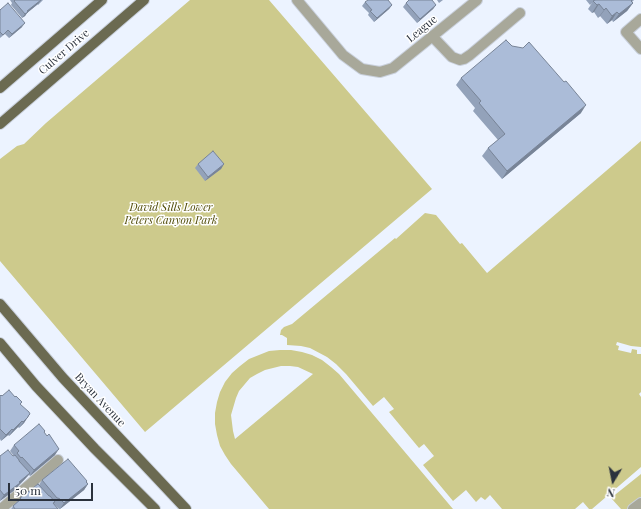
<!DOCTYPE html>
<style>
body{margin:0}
#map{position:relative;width:641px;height:509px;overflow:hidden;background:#ecf3ff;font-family:"Playfair Display",serif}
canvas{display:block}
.north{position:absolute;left:593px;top:461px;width:40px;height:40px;-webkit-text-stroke:3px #fff;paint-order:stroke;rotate:190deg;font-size:11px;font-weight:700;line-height:16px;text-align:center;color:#2b323d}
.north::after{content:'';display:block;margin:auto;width:14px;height:18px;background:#2b323d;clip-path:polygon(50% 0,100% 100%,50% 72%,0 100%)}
.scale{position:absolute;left:8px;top:483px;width:85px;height:18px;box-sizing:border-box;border:2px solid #2b323d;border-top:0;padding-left:5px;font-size:12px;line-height:14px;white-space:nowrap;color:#2b323d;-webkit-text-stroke:3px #fff;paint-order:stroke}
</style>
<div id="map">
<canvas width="641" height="509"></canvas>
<div class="north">N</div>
<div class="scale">50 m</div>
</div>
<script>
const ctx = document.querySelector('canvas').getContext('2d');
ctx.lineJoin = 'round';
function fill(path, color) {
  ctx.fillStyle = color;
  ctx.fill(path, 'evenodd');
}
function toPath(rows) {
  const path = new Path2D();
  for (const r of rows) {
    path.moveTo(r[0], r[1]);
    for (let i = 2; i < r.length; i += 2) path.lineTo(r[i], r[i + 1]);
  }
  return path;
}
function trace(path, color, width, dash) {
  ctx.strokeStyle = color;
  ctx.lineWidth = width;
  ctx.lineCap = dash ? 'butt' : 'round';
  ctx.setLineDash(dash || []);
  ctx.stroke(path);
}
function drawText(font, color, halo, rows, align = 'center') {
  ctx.font = font + ' "Playfair Display",serif';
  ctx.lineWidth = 3;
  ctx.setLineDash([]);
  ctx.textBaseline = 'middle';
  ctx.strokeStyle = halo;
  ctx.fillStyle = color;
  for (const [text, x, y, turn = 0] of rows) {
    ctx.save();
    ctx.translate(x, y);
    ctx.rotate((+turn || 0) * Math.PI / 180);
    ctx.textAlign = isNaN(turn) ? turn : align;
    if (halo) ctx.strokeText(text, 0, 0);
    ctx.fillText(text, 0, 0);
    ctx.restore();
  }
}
const green = toPath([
 [190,0,269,0,432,189,145,432,0,261,0,159,17,146,24,144,46,123],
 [641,141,641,347,631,346,617,342,616,345,619,346,618,350,631,353,632,349,637,350,637,354,641,354,641,392,639,394,641,397,641,467,592,509,589,509,583,502,575,509,502,509,490,495,485,500,481,497,476,502,466,490,453,501,423,465,434,456,424,444,419,448,389,412,394,409,384,397,373,406,346,374,336,364,327,357,310,348,301,346,287,345,287,338,282,335,280,335,281,330,284,327,292,324,395,238,396,239,425,213,436,215,460,244,462,243,487,273],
 [280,350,291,350,302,352,312,355,322,360,331,367,339,374,453,509,269,509,231,464,225,455,220,446,217,435,215,424,215,413,217,402,220,392,225,382,232,373,240,366,249,359,269,351],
 [281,366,290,366,298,367,313,374,235,439,233,431,231,415,236,398,239,391,250,378,257,374,265,370],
 [641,474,641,504,635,509,621,509,611,498]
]);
const minor = toPath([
 [297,0,343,55,362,69,380,72,393,68,477,0],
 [641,19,626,32,641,49],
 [432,36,452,57,460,60,464,59,470,55,520,13],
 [1,509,58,460],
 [633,509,641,503]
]);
const major = toPath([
 [0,88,102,0],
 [0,124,144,0],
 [0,304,63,378,186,509],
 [0,343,36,386,95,449,155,509]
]);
const wall = toPath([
 [10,0,43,0,38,5,38,4,27,13,25,16,22,18,11,5,12,3],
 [437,0,443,0,439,3],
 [586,0,634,0,632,2,633,3,627,11,613,22,612,20,607,24,600,16,598,18,594,12,592,13,588,9,592,3,590,5],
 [365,2,392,5,389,9,374,22,368,15,369,13,362,6],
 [406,3,436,5,433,9,417,23,403,7],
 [0,9,22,27,9,38,5,34,0,38],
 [512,46,581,113,502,179,482,156,488,148,498,140,473,111,475,108,456,85,461,78],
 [198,164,224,164,221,169,205,181,195,168],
 [0,396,15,397,22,402,20,405,28,416,24,423,19,428,18,427,9,436,8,435,1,441,0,439],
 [44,433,55,455,30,476,29,475,19,485,16,489,0,501,0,456,14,456,10,451,14,445],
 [42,480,87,481,87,482,88,484,84,490,60,509,59,509,54,504,58,509,11,509,20,498,39,485]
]);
const shadedWall = toPath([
 [41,0,38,4,27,13,25,16,22,18,27,11],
 [633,3,627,11,613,22,619,14],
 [599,4,594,12,592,13,597,5],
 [392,5,389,9,374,22,377,18],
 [436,5,433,9,417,23,420,19],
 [606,8,600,16,598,18,604,10],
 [617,12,612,20,607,24,612,16],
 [25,23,22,27,9,38,12,34],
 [586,105,581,113,502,179,507,171],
 [224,164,221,169,205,181,208,177],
 [30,414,24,423,19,428,28,416],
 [22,421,18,427,9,436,13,430],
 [12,429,8,435,1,441,6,435],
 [59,449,55,455,30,476,34,470],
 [30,473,25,479,19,485,16,489,0,501,4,495],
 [88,484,84,490,60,509,64,503]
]);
const building = toPath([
 [15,0,41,0,27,11,28,12,25,14,14,1,15,0],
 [368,0,388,0,392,5,377,18,370,11,372,10,365,2,368,0],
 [409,0,432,0,436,5,420,19,406,3,409,0],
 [595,0,632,0,631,1,633,3,619,14,617,12,612,16,606,8,604,10,599,4,597,5,593,1,595,0],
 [8,3,25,23,12,34,8,30,3,35,0,32,0,9,0,10,8,3],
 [506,40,512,46,523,48,529,42,564,82,566,81,586,105,507,171,488,148,505,134,479,103,481,101,461,78,506,40],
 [213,151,224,164,208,177,198,164,213,151],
 [9,390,15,397,16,396,22,402,20,404,29,412,30,414,28,416,28,417,23,422,22,421,13,430,12,429,6,435,0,429,0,396,1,395,2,396,9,390],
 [39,424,45,431,44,432,47,436,49,434,59,449,34,470,22,457,21,458,17,453,19,451,14,445,39,424],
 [8,450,13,456,15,455,19,460,19,461,30,473,19,482,20,483,4,495,0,490,0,456,8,450],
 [68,459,87,481,86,482,88,484,64,503,60,499,58,498,57,498,42,480,68,459],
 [38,484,49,496,50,496,55,502,53,503,58,509,15,509,13,506,21,499,20,498,38,484]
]);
const streetNames = [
 ["League",422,29,-39],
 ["Culver Drive",64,52,-41],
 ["Bryan Avenue",100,400,47]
];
const parkNames = [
 ["David Sills Lower",171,208],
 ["Peters Canyon Park",171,221]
];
fill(green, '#cdca8c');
trace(minor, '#c9d0dc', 12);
trace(major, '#c9d0dc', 12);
trace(minor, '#a8a89a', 10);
trace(major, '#6b6a51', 10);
fill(wall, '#93a2ba');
fill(shadedWall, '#788497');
fill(building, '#abbcd8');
trace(building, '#788497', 1);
drawText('11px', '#2b323d', '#fff', streetNames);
drawText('italic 11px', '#504b07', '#fff', parkNames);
</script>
